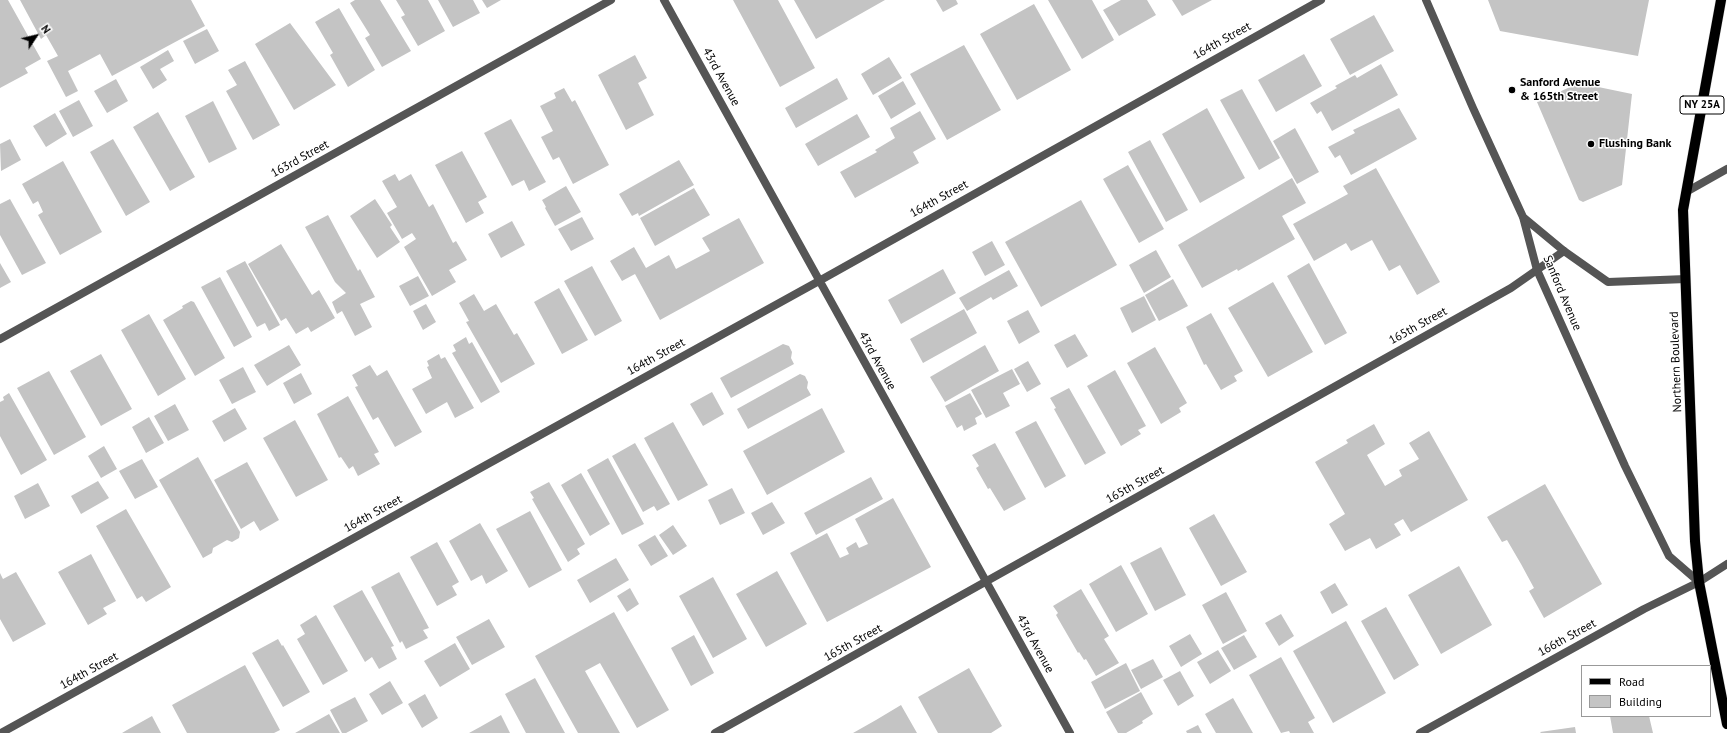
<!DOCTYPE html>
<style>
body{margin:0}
#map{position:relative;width:1727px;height:733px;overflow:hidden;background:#fff;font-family:"PT Sans",sans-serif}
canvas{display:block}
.legend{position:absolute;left:1581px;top:665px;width:130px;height:52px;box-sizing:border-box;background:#fff;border:1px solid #999;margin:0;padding:5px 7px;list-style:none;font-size:12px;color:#000}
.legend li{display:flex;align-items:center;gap:8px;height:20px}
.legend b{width:20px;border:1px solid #999}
.north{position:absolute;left:16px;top:16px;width:40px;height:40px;-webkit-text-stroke:3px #fff;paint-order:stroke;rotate:55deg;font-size:11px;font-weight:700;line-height:16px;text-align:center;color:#000}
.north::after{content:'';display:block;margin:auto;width:14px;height:18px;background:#000;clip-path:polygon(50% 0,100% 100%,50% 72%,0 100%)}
</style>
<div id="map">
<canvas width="1727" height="733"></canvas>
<ul class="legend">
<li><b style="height:5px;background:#000"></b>Road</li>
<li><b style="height:11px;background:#c4c4c4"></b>Building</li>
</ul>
<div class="north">N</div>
</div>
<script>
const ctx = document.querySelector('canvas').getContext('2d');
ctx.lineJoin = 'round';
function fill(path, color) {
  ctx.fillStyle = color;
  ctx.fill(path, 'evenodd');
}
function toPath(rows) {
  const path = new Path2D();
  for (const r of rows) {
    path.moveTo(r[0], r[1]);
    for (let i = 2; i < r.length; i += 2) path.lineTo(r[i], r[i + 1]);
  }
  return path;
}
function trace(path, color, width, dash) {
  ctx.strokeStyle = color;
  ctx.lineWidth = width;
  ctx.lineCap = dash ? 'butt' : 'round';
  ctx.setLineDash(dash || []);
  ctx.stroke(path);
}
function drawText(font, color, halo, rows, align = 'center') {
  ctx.font = font + ' "PT Sans",sans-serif';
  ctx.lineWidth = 3;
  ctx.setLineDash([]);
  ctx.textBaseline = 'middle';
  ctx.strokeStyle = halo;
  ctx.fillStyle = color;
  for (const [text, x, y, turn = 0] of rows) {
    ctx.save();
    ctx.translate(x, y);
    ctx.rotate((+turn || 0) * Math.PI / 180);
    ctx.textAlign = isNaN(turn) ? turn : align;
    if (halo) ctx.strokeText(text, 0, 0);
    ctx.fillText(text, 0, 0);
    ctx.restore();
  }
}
const building = toPath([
 [0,0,8,0,41,59,25,68,28,73,0,88],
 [20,0,191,0,205,26,112,76,100,54,68,71,78,91,66,97,47,61,58,56,46,35,41,39],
 [355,0,380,0,411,51,382,67,365,38,370,35,350,3],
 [396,0,428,0,445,31,418,46,401,17,405,15],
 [438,0,473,0,480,13,453,27],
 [482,0,501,0,487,8],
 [733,0,778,0,815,68,780,87],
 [794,0,885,0,816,39],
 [936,0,956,0,958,4,943,12],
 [1048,0,1092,0,1114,40,1082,59],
 [1121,0,1147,0,1156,15,1119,36,1103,10],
 [1172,0,1212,0,1182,16],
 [1488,0,1649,0,1638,56,1500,31],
 [1034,4,1071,70,1017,100,980,34],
 [339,8,375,70,348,87,330,55,333,53,315,22],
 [1374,15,1394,51,1350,75,1330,39],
 [290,23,336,85,294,110,255,44],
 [207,29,219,51,195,64,183,41],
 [964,45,1001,110,947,140,910,74],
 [168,50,174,61,160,69,167,80,153,89,140,67],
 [1304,54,1322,86,1276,112,1258,80],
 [635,55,647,78,638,83,654,115,626,130,598,75],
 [889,57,902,78,873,95,861,74],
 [245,61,280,125,253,140,226,91,237,85,228,70],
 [1381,64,1398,95,1332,131,1321,111,1317,114,1310,103,1337,88,1335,86,1355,75,1357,78],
 [837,78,848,99,796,128,785,108],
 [116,79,128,101,107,113,94,91],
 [903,81,916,104,891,119,878,96],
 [1579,83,1632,94,1622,185,1583,202,1579,200,1537,102],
 [564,88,572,102,575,100,609,165,573,184,559,157,553,160,541,137,553,131,540,106,556,98,554,93],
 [1242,89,1280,158,1259,170,1220,100],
 [79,100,93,126,73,137,59,111],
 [213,101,237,149,209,163,185,116],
 [1207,108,1245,178,1200,203,1162,134],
 [1399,108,1417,139,1351,175,1340,155,1335,158,1328,147,1355,133,1353,130],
 [920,111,936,139,913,152,919,163,855,198,840,172,877,152,875,150,895,138,890,128],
 [158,112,195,177,170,191,133,127],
 [55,113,67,134,46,147,33,126],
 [857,114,870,137,818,166,805,144],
 [511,119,546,182,529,191,524,180,512,186,484,133],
 [1295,128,1319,172,1297,184,1273,141],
 [10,139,21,160,1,171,0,144],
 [113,139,150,202,126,216,90,152],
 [1150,140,1188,210,1166,222,1128,152],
 [462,151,487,197,478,202,484,213,466,223,435,165],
 [679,160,694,185,639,216,638,213,632,216,619,194],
 [63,161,102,232,60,255,38,215,43,212,38,201,33,204,22,184],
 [1128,165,1164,229,1139,243,1103,179],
 [1376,168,1440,282,1417,295,1400,265,1389,271,1372,240,1351,251,1346,243,1314,261,1293,224,1348,194,1343,186],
 [395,174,399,181,411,174,429,207,433,204,453,243,456,241,467,260,449,270,456,282,432,296,404,247,416,239,412,233,402,239,387,213,397,207,382,181],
 [1292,178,1306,203,1282,216,1295,239,1238,271,1237,269,1202,288,1178,245],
 [566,186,581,212,555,226,545,208,546,207,542,200],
 [694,188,710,215,655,246,640,218],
 [10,199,46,263,22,275,0,235,0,204],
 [375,199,392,225,390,227,400,242,377,258,350,216],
 [1081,200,1117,265,1041,307,1005,242],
 [328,215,358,271,360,269,375,297,360,304,372,327,355,336,342,311,337,314,332,302,346,293,335,282,305,227],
 [582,217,594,239,571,251,558,229],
 [739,218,764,263,660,320,635,274,622,281,610,261,634,247,646,268,669,255,676,269,710,251,702,238],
 [512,221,525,245,501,258,488,234],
 [992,241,1005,265,985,276,972,252],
 [281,244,312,295,319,290,335,318,311,332,308,327,296,334,286,318,281,321,248,264],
 [1156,250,1171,277,1144,293,1129,265],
 [245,261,280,325,269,331,265,323,257,327,226,271],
 [0,263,11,282,0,288],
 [1309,263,1347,333,1325,345,1287,276],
 [592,266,622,321,595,336,564,281],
 [943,269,956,293,901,324,888,300],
 [1009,270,1018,286,993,300,991,297,967,311,959,298],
 [418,276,429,296,410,306,399,286],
 [220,277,252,337,234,347,201,287],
 [1173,279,1188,306,1159,321,1145,295],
 [1273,282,1313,352,1268,377,1228,308],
 [559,288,588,340,562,354,534,302],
 [474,294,484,311,496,304,514,335,517,333,535,364,501,383,466,322,469,321,459,303],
 [1144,296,1156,320,1132,333,1120,308],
 [191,301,194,302,225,358,195,376,163,320,183,308,182,306],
 [426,304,436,322,423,330,413,311],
 [964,309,977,333,923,363,910,339],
 [1028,310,1040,332,1019,344,1007,321],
 [1211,313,1243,371,1234,376,1237,381,1221,390,1206,364,1204,365,1186,327],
 [149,314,186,379,158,396,121,330],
 [1075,334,1088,356,1067,368,1054,345],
 [466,337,469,344,472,342,500,392,481,403,452,353,456,351,453,345],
 [783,344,789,346,792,352,791,358,794,364,731,398,720,378],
 [289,345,301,365,267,386,254,365],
 [985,345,999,371,945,402,930,377],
 [1155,347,1187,403,1179,408,1181,412,1161,424,1127,363],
 [101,354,132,409,101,426,70,371],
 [439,354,441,359,445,357,474,408,455,418,447,402,426,414,412,389,432,378,427,367,429,366,427,361],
 [1028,361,1041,384,1027,392,1014,369],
 [370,365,377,376,387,370,422,432,395,447,378,417,373,420,355,387,358,386,352,375],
 [243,367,256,392,232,404,219,380],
 [1012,369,1020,384,1003,393,1010,406,986,418,971,390],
 [1115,370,1146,426,1138,430,1141,434,1121,446,1087,386],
 [49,371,86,437,54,455,17,388],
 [301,373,312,394,294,404,283,383],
 [800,374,805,376,808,382,807,388,811,395,748,429,737,409],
 [1069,388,1106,453,1085,465,1054,409,1056,408,1050,398],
 [712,392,724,414,703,426,690,404],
 [9,393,47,460,21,475,0,436,0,402,4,400,3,397],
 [970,393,982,414,975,418,977,424,964,431,962,425,957,428,945,406],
 [348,396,379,452,374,454,380,464,358,476,353,466,349,469,341,457,339,458,317,414],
 [175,404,189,430,168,441,154,416],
 [235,408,247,429,224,442,212,421],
 [822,408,845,452,767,495,743,451],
 [149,417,164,443,146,453,132,427],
 [295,420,328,480,296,497,263,438],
 [1036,421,1066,476,1045,488,1015,432],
 [673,422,708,485,678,501,644,438],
 [1374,424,1385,444,1367,455,1385,486,1402,476,1399,470,1419,459,1409,443,1429,431,1468,500,1411,532,1403,519,1394,524,1401,535,1376,549,1370,538,1345,551,1329,524,1345,514,1315,462,1348,443,1346,440],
 [635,443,670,504,657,511,654,506,643,512,612,456],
 [995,443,1026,499,1004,511,990,488,988,489,976,468,979,466,972,455],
 [104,446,117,469,101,478,88,456],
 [198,457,240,532,239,538,232,542,227,540,213,548,212,553,203,558,159,480],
 [608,458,644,524,622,535,587,470],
 [142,459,158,487,135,499,119,471],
 [247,462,279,520,260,531,254,521,241,529,214,480],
 [581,473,610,524,590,536,561,485],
 [871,477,883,499,816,535,804,513],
 [98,481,109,498,81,514,71,496],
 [549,482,585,544,577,549,580,554,568,562,532,499,534,498,530,492],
 [38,483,50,506,25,519,14,496],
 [1545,484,1602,584,1544,618,1529,591,1534,588,1521,564,1507,540,1502,542,1487,517],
 [732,488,745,513,720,525,708,500],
 [893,498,931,567,827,622,790,553,827,533,840,558,849,554,846,548,856,542,859,548,868,544,855,519],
 [772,502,785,523,763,535,751,513],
 [126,509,171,587,146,602,142,596,137,599,96,526],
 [530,511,562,570,529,588,496,529],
 [1214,514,1247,572,1221,586,1189,528],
 [480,523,508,571,486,584,482,575,471,581,449,541],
 [673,525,687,546,673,555,659,535],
 [655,535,668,556,651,566,638,545],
 [437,542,459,582,452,586,457,595,437,606,410,557],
 [1161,547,1186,595,1155,611,1130,563],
 [91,554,116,601,103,608,107,614,88,625,58,572],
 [616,558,629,580,590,603,577,580],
 [1121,565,1148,614,1116,632,1089,584],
 [1459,566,1492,625,1441,654,1408,595],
 [777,571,807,624,766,647,736,594],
 [16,572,46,624,13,642,0,619,0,573,3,579],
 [399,572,429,628,423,630,428,638,406,649,402,641,400,643,371,587],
 [713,577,747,639,713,658,679,596],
 [1335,583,1348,605,1332,614,1320,592],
 [630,588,639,604,627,612,617,596],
 [1081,589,1109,636,1104,639,1119,663,1096,676,1086,659,1084,660,1079,652,1078,653,1056,615,1058,613,1053,606],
 [362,590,394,646,391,647,397,659,379,669,372,657,365,662,333,606],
 [1226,592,1247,631,1223,644,1202,605],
 [1386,607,1419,665,1394,680,1361,621],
 [614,612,669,710,637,728,600,663,585,671,620,733,578,733,535,656],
 [1281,614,1294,636,1279,646,1265,623],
 [316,615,348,671,323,685,297,639,305,634,300,625],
 [489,619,505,647,472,665,456,637],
 [1346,621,1386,693,1333,723,1293,651],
 [1190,634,1202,654,1181,667,1169,646],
 [694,635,714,673,691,686,671,648],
 [1244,635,1257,657,1234,670,1221,648],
 [278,639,282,646,283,645,310,692,283,707,252,653],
 [455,643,470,669,440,687,424,661],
 [1218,650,1231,671,1210,684,1197,662],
 [1281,657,1315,718,1308,722,1314,733,1290,733,1289,731,1281,733,1249,675],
 [1153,659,1163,677,1141,689,1131,670],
 [1126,663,1140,691,1105,709,1091,682],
 [245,665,280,730,274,733,187,733,172,705],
 [969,668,1002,726,991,733,938,733,918,697],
 [1180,671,1194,696,1178,706,1163,680],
 [535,678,565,733,526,733,505,694],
 [390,681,403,703,382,715,369,694],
 [1141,692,1153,714,1142,721,1143,723,1126,733,1118,733,1106,712],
 [425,694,438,718,422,728,408,704],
 [355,697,368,721,346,733,342,733,330,710],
 [1233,698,1253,733,1216,733,1205,714],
 [901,705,917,733,853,733,876,720],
 [329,714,340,733,295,733],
 [501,715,510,733,469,733,480,727],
 [152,716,161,733,122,733,127,730],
 [1610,716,1649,716,1653,733,1613,733],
 [1198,725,1202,733,1187,733,1186,731],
 [1575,727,1576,733,1541,733,1540,732]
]);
const minor = toPath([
 [664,0,1070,733],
 [1686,192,1727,169],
 [0,339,611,0],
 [1,733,819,281,1321,0],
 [715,733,1511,288,1564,251],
 [1420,733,1644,609,1699,582,1727,564]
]);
const tertiary = toPath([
 [1426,0,1473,108,1523,217,1537,270,1625,466,1669,556,1699,582],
 [1523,217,1564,251,1608,282,1686,279]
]);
const primary = toPath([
 [1721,0,1683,210,1695,541,1699,582,1727,724]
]);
const markers = [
 [1512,90,4,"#000"],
 [1591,144,4,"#000"]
];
const shields = [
 [1702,105,44]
];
const shieldNames = [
 ["NY 25A",1702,105]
];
const streetNames = [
 ["164th Street",1222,41,-29],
 ["43rd Avenue",721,77,61],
 ["163rd Street",300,159,-29],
 ["164th Street",939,199,-29],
 ["Sanford Avenue",1562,293,67],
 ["165th Street",1418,326,-29],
 ["164th Street",656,357,-29],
 ["43rd Avenue",877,361,61],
 ["Northern Boulevard",1676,362,-92],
 ["165th Street",1135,485,-29],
 ["164th Street",373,514,-29],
 ["166th Street",1567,638,-29],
 ["165th Street",853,643,-29],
 ["43rd Avenue",1035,644,61],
 ["164th Street",89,671,-29]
];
const poiNames = [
 ["Sanford Avenue",1520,83],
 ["& 165th Street",1520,97],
 ["Flushing Bank",1599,144]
];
fill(building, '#c4c4c4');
trace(primary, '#dbdbdb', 11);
trace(minor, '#555', 8);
trace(tertiary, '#555', 8);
trace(primary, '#000', 10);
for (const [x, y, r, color] of markers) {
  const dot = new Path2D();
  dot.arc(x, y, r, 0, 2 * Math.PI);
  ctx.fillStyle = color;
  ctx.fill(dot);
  trace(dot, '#fff', 1.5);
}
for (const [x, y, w] of shields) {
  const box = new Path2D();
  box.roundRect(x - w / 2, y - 9, w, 18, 3);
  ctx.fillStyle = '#fff';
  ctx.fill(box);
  trace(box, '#000', 1);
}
drawText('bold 11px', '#000', null, shieldNames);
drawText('12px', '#000', '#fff', streetNames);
drawText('bold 12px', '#000', '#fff', poiNames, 'left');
</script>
